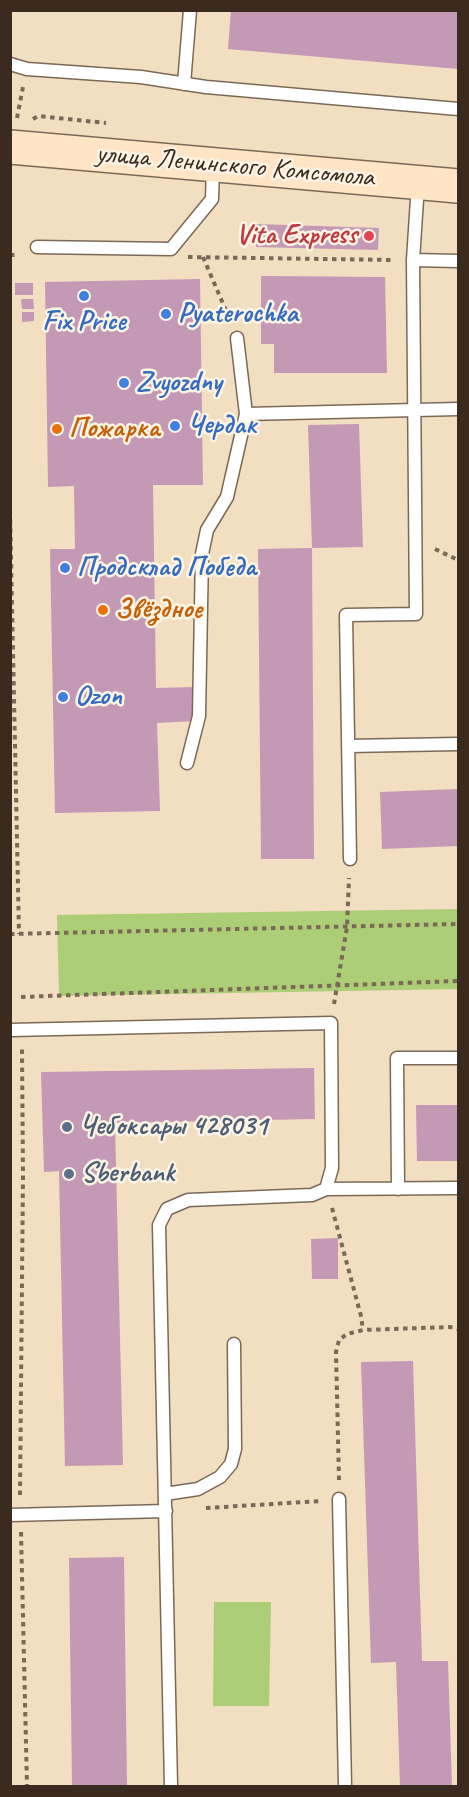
<!DOCTYPE html>
<meta charset="utf-8">
<style>
body{margin:0}
#map{position:relative;width:469px;height:1797px;overflow:hidden;background:#f2dec0;font-family:Caveat,sans-serif}
canvas{display:block}
.frame{position:absolute;inset:0;border:12px solid #3b2a1e;pointer-events:none}
</style>
<div id="map">
<canvas width="469" height="1797"></canvas>
<div class="frame"></div>
</div>
<script>
const ctx = document.querySelector('canvas').getContext('2d');
ctx.lineJoin = 'round';
function fill(path, color) {
  ctx.fillStyle = color;
  ctx.fill(path, 'evenodd');
}
function toPath(rows) {
  const path = new Path2D();
  for (const r of rows) {
    path.moveTo(r[0], r[1]);
    for (let i = 2; i < r.length; i += 2) path.lineTo(r[i], r[i + 1]);
  }
  return path;
}
function trace(path, color, width, dash) {
  ctx.strokeStyle = color;
  ctx.lineWidth = width;
  ctx.lineCap = dash ? 'butt' : 'round';
  ctx.setLineDash(dash || []);
  ctx.stroke(path);
}
function drawText(font, color, halo, rows, align = 'center') {
  ctx.font = font + ' Caveat,sans-serif';
  ctx.lineWidth = 5;
  ctx.setLineDash([]);
  ctx.textBaseline = 'middle';
  ctx.strokeStyle = halo;
  ctx.fillStyle = color;
  for (const [text, x, y, turn = 0] of rows) {
    ctx.save();
    ctx.translate(x, y);
    ctx.rotate((+turn || 0) * Math.PI / 180);
    ctx.textAlign = isNaN(turn) ? turn : align;
    if (halo) ctx.strokeText(text, 0, 0);
    ctx.fillText(text, 0, 0);
    ctx.restore();
  }
}
const green = toPath([
 [458,909,458,989,59,996,57,915],
 [214,1602,271,1602,269,1706,213,1706]
]);
const building = toPath([
 [231,10,458,10,458,69,228,49],
 [256,224,379,228,378,250,256,247],
 [261,276,385,277,387,373,274,373,274,344,261,344],
 [200,279,203,485,153,485,156,688,194,687,195,721,157,723,160,811,55,813,50,549,75,549,74,486,48,487,45,282],
 [15,283,33,283,33,295,15,295],
 [21,299,33,299,34,309,22,309],
 [22,312,34,312,34,321,22,322],
 [359,424,363,547,312,548,308,425],
 [312,548,314,859,261,859,258,549],
 [458,789,458,846,382,849,380,792],
 [314,1068,315,1119,115,1123,123,1465,65,1466,59,1171,44,1172,41,1072],
 [416,1105,458,1105,458,1161,417,1161],
 [338,1238,338,1279,312,1279,311,1239],
 [413,1361,422,1661,448,1661,452,1786,400,1786,396,1662,371,1663,361,1362],
 [124,1557,127,1786,72,1786,69,1558]
]);
const path = toPath([
 [17,118,23,87],
 [33,119,38,116,106,123],
 [10,255,19,255],
 [188,257,394,260],
 [203,257,230,320],
 [10,510,19,934],
 [435,549,458,560],
 [10,934,458,924],
 [21,997,458,981],
 [334,1004,347,927,349,878],
 [332,1208,361,1316,363,1330],
 [339,1480,336,1352,339,1340,347,1334,363,1330,450,1327,458,1329],
 [20,1495,23,1176,22,1049],
 [206,1508,321,1501],
 [21,1532,27,1786]
]);
const lane = toPath([
 [10,64,27,69,141,77,206,87,458,109],
 [184,84,190,10],
 [37,247,171,249,212,199,213,166],
 [413,260,458,261],
 [237,338,246,414],
 [348,746,458,744],
 [187,763,199,716,202,554,207,530,227,497,246,414,458,409],
 [350,859,346,615,416,614,413,260,418,184],
 [10,1030,331,1023,332,1168,326,1189],
 [398,1189,397,1058,458,1058],
 [165,1494,198,1489,220,1477,231,1464,235,1449,234,1344],
 [339,1499,345,1786],
 [10,1515,166,1511],
 [171,1786,159,1225,167,1209,188,1200,312,1195,326,1189,458,1188]
]);
const secondary = toPath([
 [10,147,458,186]
]);
const markers = [
 [369,236,6,"#e0444e"],
 [84,296,6,"#3f7fe0"],
 [166,314,6,"#3f7fe0"],
 [124,383,6,"#3f7fe0"],
 [175,426,6,"#3f7fe0"],
 [57,429,6,"#e8710a"],
 [65,568,6,"#3f7fe0"],
 [103,610,6,"#e8710a"],
 [63,697,6,"#3f7fe0"],
 [67,1127,6,"#5c6f8a"],
 [69,1174,6,"#5c6f8a"]
];
const streetNames = [
 ["улица Ленинского Комсомола",235,166,5]
];
const healthNames = [
 ["Vita Express",357,236]
];
const shopNames = [
 ["Pyaterochka",178,314],
 ["Fix Price",84,322,"center"],
 ["Zvyozdny",136,383],
 ["Чердак",187,426],
 ["Продсклад Победа",77,568],
 ["Ozon",75,697]
];
const foodNames = [
 ["Пожарка",69,429],
 ["Звёздное",115,610]
];
const serviceNames = [
 ["Чебоксары 428031",79,1127],
 ["Sberbank",81,1174]
];
fill(green, '#acce76');
fill(building, '#c499b6');
trace(lane, '#7b6957', 15);
trace(secondary, '#7b6957', 36);
trace(path, '#7b6957', 4, [4.5, 4.5]);
trace(lane, '#fff', 12);
trace(secondary, '#ffe4c6', 33);
for (const [x, y, r, color] of markers) {
  const dot = new Path2D();
  dot.arc(x, y, r, 0, 2 * Math.PI);
  ctx.fillStyle = color;
  ctx.fill(dot);
  trace(dot, '#fcf5e5', 2);
}
drawText('28px', '#3b2a1e', '#fcf5e5', streetNames);
drawText('bold 28px', '#be3a42', '#fcf5e5', healthNames, 'right');
drawText('bold 28px', '#366cbe', '#fcf5e5', shopNames, 'left');
drawText('bold 28px', '#c56008', '#fcf5e5', foodNames, 'left');
drawText('bold 28px', '#4e5e75', '#fcf5e5', serviceNames, 'left');
</script>
